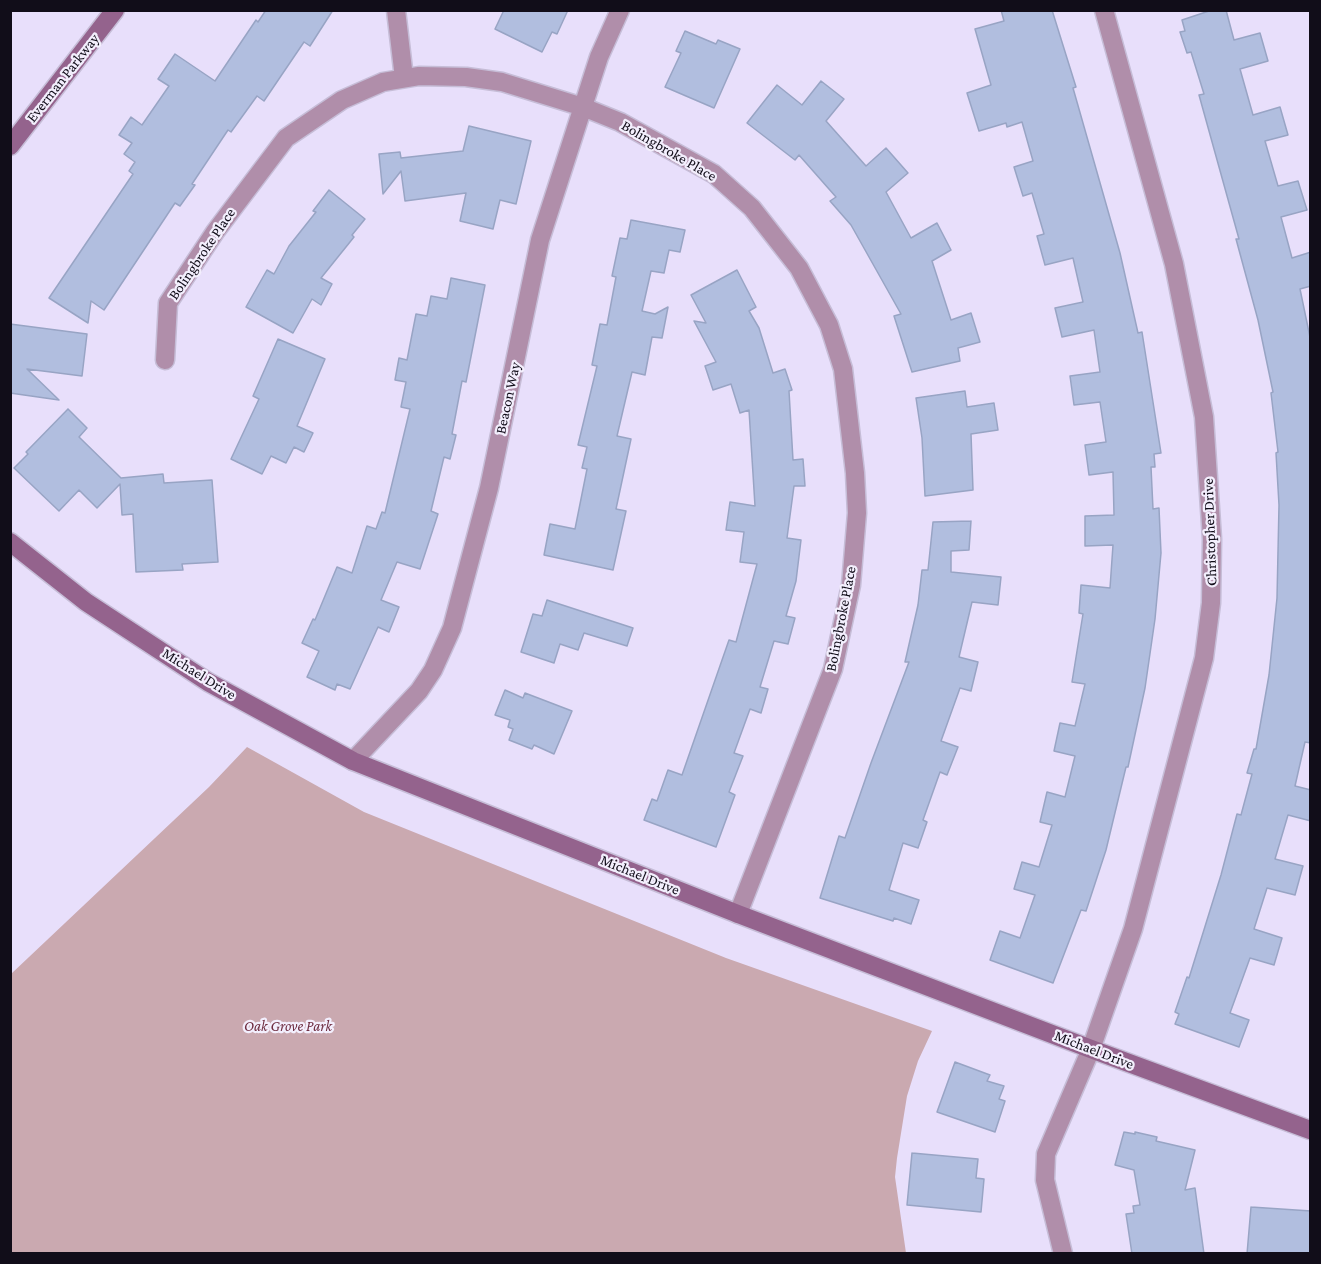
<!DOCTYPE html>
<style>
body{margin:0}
#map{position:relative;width:1321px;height:1264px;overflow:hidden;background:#e8dffb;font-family:"Crimson Pro",serif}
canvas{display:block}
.frame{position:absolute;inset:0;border:12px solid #110d19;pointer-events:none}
</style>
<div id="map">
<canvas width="1321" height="1264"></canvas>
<div class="frame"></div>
</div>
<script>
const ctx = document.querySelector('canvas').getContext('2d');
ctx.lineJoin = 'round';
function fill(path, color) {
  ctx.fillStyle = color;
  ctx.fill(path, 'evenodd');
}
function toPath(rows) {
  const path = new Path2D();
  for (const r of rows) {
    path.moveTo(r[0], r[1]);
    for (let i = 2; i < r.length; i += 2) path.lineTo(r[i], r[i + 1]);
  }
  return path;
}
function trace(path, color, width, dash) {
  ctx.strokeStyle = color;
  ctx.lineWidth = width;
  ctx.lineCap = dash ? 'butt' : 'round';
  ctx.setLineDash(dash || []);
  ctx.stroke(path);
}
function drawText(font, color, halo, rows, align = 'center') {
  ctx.font = font + ' "Crimson Pro",serif';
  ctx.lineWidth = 4.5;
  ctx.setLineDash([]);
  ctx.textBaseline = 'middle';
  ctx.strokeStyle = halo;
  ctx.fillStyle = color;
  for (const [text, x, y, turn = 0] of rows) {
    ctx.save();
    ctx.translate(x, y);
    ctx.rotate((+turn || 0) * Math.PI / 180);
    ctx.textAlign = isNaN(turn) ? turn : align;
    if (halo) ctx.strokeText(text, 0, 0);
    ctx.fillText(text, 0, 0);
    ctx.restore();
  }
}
const green = toPath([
 [247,747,364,812,726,958,932,1031,918,1061,907,1096,897,1158,895,1177,906,1253,11,1253,11,974,209,787]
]);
const building = toPath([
 [266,10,333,10,310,46,304,42,264,101,257,96,231,132,228,130,192,184,195,185,180,206,175,203,104,310,91,301,88,323,49,298,133,174,129,171,135,162,124,154,132,143,119,135,131,117,142,125,169,86,158,79,175,54,215,81,256,20,258,22,266,10],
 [504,10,568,10,557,34,552,32,542,52,495,29,504,10],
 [1001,10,1052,10,1076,87,1073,88,1120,253,1138,333,1142,332,1161,453,1154,454,1155,467,1151,467,1153,509,1159,508,1161,553,1155,619,1145,688,1128,767,1126,767,1106,850,1086,911,1081,910,1053,983,990,960,1000,931,1020,938,1035,895,1014,889,1022,862,1039,867,1052,825,1040,822,1047,792,1065,797,1075,756,1054,751,1060,723,1075,726,1085,684,1072,682,1083,614,1079,613,1081,585,1110,588,1113,545,1085,546,1085,516,1114,515,1113,472,1089,475,1085,445,1106,442,1100,402,1074,405,1070,376,1100,372,1094,330,1062,337,1055,308,1083,302,1073,258,1045,265,1037,236,1044,234,1032,193,1023,196,1014,167,1033,161,1022,122,1007,127,1006,123,979,131,967,93,991,85,975,29,1004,21,1001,10],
 [1212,10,1226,10,1234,40,1260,33,1268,61,1240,69,1253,115,1280,107,1288,135,1265,141,1278,186,1298,181,1307,210,1281,217,1292,258,1311,252,1311,286,1300,289,1311,342,1311,743,1305,742,1295,786,1311,790,1311,821,1288,815,1275,859,1303,866,1295,895,1267,888,1254,929,1282,938,1274,965,1250,958,1230,1013,1249,1020,1239,1047,1175,1024,1179,1014,1175,1012,1187,977,1189,978,1221,875,1237,814,1241,815,1252,774,1247,773,1254,749,1256,749,1269,675,1277,598,1279,505,1276,453,1278,452,1271,393,1273,392,1258,320,1236,239,1239,239,1199,95,1204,94,1191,52,1187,53,1180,32,1185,31,1182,20,1212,10],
 [685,31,716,44,718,40,740,49,714,108,665,87,681,53,676,51,685,31],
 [821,81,844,99,826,121,866,166,886,148,908,173,886,192,911,238,937,223,951,250,932,261,951,320,971,313,980,342,958,348,960,361,912,372,894,316,901,314,851,225,830,201,836,197,799,155,795,160,747,123,777,85,802,105,821,81],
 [469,126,531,141,516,204,500,200,493,229,460,221,466,193,405,201,401,171,383,194,379,154,400,152,401,158,463,151,469,126],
 [329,190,365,219,352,235,354,237,321,278,332,284,321,305,312,299,293,333,246,307,267,270,274,274,289,246,316,212,313,211,329,190],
 [631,220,685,230,680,252,669,250,664,273,651,271,642,311,655,314,668,307,662,338,652,337,645,375,632,372,617,436,631,439,616,509,626,511,613,570,544,555,550,524,575,529,587,469,582,468,587,447,578,445,597,366,592,365,600,324,607,325,616,277,612,276,620,238,627,239,631,220],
 [737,270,756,307,749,311,759,328,773,373,785,369,792,390,789,391,793,460,803,459,805,486,794,486,787,538,801,540,796,581,786,616,795,618,788,644,774,641,760,687,768,689,761,713,750,709,734,753,743,756,729,792,735,795,716,847,644,820,652,799,657,801,668,770,682,775,729,640,736,642,757,564,740,562,744,532,726,530,730,502,755,506,749,410,740,413,731,384,713,390,705,366,716,362,694,321,706,323,691,295,737,270],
 [451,278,485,285,466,382,462,381,452,434,456,435,450,459,444,457,431,511,438,514,420,569,397,562,381,600,399,607,389,632,378,627,350,689,337,684,335,690,307,677,319,651,302,643,313,619,315,620,337,567,352,573,367,526,376,529,382,512,385,513,410,409,401,407,406,382,395,380,399,358,407,360,416,314,427,316,431,296,447,299,451,278],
 [10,324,87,334,82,376,27,369,59,400,10,393,10,324],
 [278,339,325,359,297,426,313,433,304,452,294,447,286,463,271,456,262,474,231,459,259,399,253,396,278,339],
 [965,391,967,407,994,403,998,430,971,434,973,490,925,496,922,438,916,398,965,391],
 [68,409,87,428,79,437,121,478,163,474,164,483,212,480,218,562,182,564,183,570,136,572,133,514,122,515,120,484,97,508,79,490,59,511,14,468,28,454,26,452,68,409],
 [971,521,969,550,951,551,951,572,1001,577,998,605,972,602,959,657,978,662,971,691,960,688,941,741,958,747,947,775,940,772,923,820,927,822,918,848,903,843,889,890,919,900,911,924,894,918,893,921,820,898,839,836,845,838,871,763,909,662,905,662,918,605,922,570,928,570,933,522,971,521],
 [547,600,633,628,627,646,584,633,578,650,560,644,554,663,521,652,533,614,542,616,547,600],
 [505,690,523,698,525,693,572,711,554,754,534,745,532,749,509,740,513,729,508,727,510,720,495,715,505,690],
 [955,1062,990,1075,987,1081,1004,1086,999,1099,1005,1101,995,1132,937,1112,955,1062],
 [1124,1132,1135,1134,1135,1132,1157,1137,1156,1141,1195,1150,1185,1190,1195,1188,1204,1254,1132,1254,1126,1214,1134,1213,1133,1206,1140,1205,1134,1170,1115,1165,1124,1132],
 [912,1153,978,1159,976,1178,984,1179,981,1212,907,1205,912,1153],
 [1251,1207,1311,1211,1311,1254,1247,1254,1251,1207]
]);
const street = toPath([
 [396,10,404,78],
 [165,360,168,303,215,232,286,138,342,100,383,82,419,76,466,77,502,82,583,107,620,122,714,174,752,208,799,268,829,325,843,369,855,473,857,513,851,585,833,669,738,914],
 [353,761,419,691,433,670,452,628,489,488,540,240,599,57,620,10],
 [1063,1254,1045,1180,1046,1154,1091,1049,1133,929,1204,658,1211,603,1212,539,1204,417,1174,264,1104,10]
]);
const secondary = toPath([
 [10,146,115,10],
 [10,542,86,602,208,682,353,761,738,914,1091,1049,1310,1130]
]);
const streetNames = [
 ["Everman Parkway",63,78,-52],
 ["Bolingbroke Place",669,151,30],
 ["Bolingbroke Place",202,254,-56],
 ["Beacon Way",508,398,-78],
 ["Christopher Drive",1210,532,-92],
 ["Bolingbroke Place",841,619,-79],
 ["Michael Drive",199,674,32],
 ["Michael Drive",640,875,22],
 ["Michael Drive",1094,1050,21]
];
const parkNames = [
 ["Oak Grove Park",288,1026]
];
fill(green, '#caa9b0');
fill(building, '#b1bedf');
trace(building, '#98a4c4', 1.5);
trace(street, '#c6bdd7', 21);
trace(secondary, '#c6bdd7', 21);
trace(street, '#b08eaa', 18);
trace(secondary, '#94638d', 18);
drawText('15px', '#110d19', '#f3effd', streetNames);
drawText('italic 15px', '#6d2b3f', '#f3effd', parkNames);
</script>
